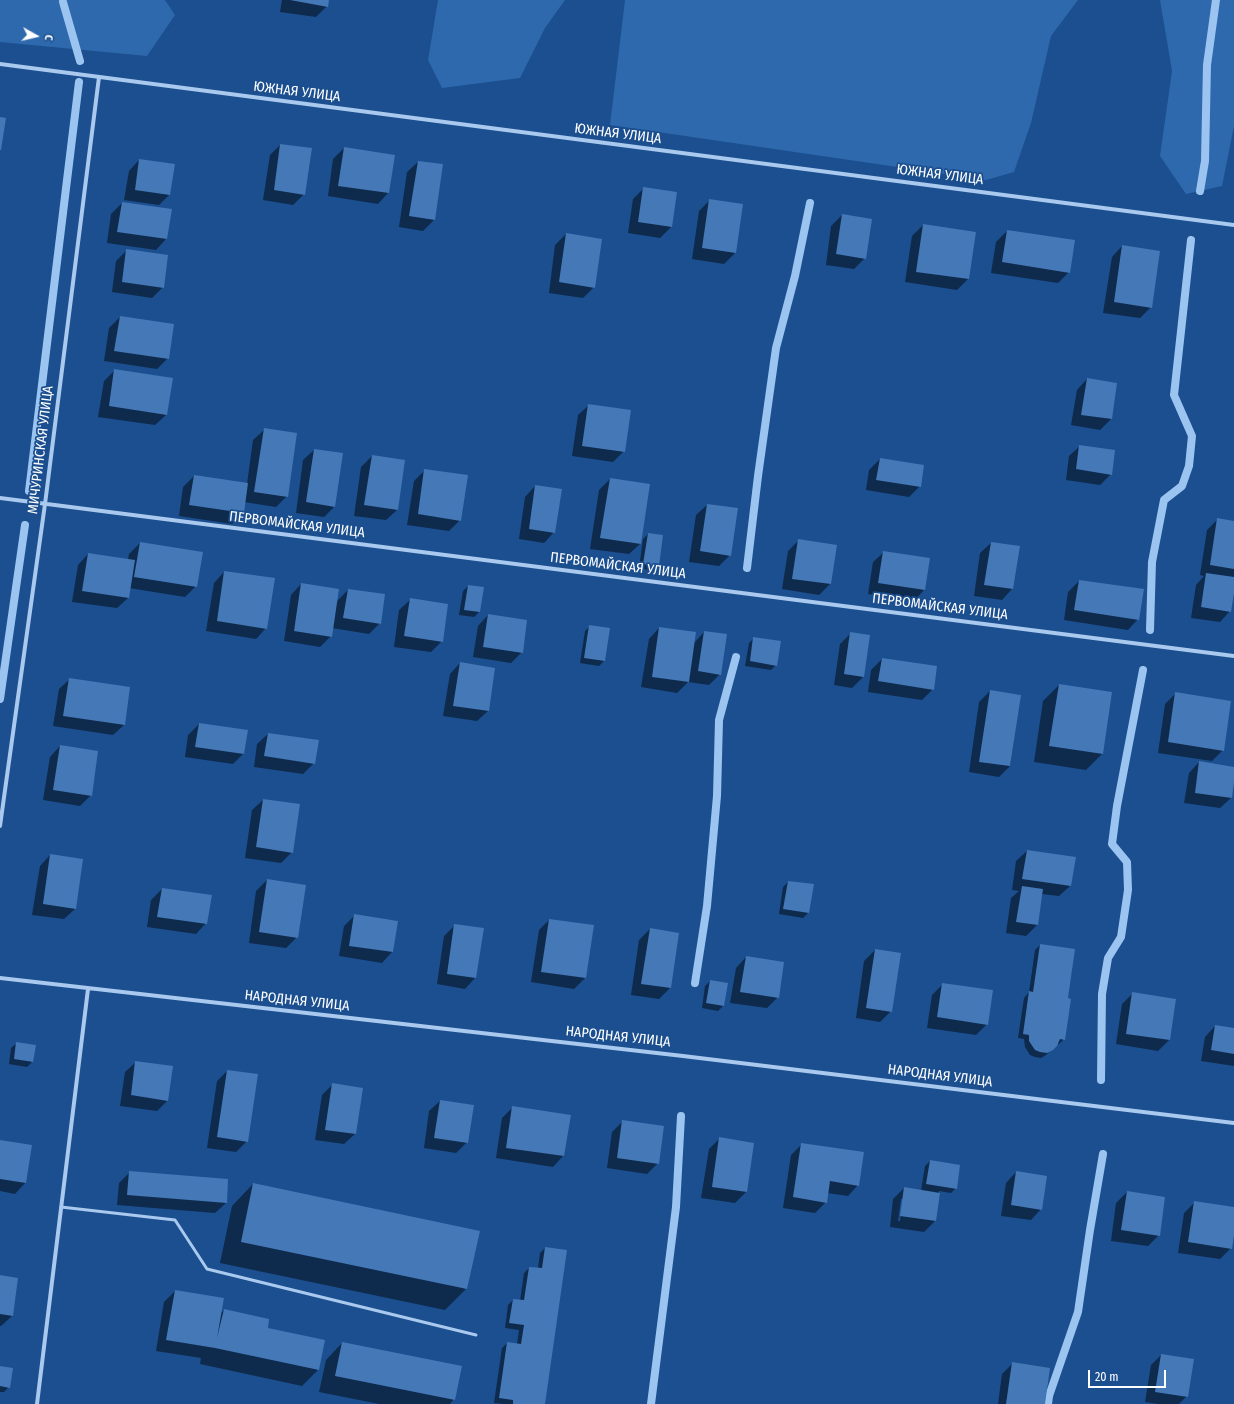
<!DOCTYPE html>
<meta charset="utf-8">
<style>
body{margin:0}
#map{position:relative;width:1234px;height:1404px;overflow:hidden;background:#1b4f8f;font-family:"Fira Sans Condensed",sans-serif}
canvas{display:block}
.north{position:absolute;left:16px;top:16px;width:40px;height:40px;-webkit-text-stroke:3px #1b4f8f;paint-order:stroke;rotate:98deg;font-size:11px;font-weight:700;line-height:16px;text-align:center;color:#fff}
.north::after{content:'';display:block;margin:auto;width:14px;height:18px;background:#fff;clip-path:polygon(50% 0,100% 100%,50% 72%,0 100%)}
.scale{position:absolute;left:1088px;top:1370px;width:78px;height:18px;box-sizing:border-box;border:2px solid #fff;border-top:0;padding-left:5px;font-size:12px;line-height:14px;white-space:nowrap;color:#fff;-webkit-text-stroke:3px #1b4f8f;paint-order:stroke}
</style>
<div id="map">
<canvas width="1234" height="1404"></canvas>
<div class="north">С</div>
<div class="scale">20 m</div>
</div>
<script>
const ctx = document.querySelector('canvas').getContext('2d');
ctx.lineJoin = 'round';
function fill(path, color) {
  ctx.fillStyle = color;
  ctx.fill(path, 'evenodd');
}
function toPath(rows) {
  const path = new Path2D();
  for (const r of rows) {
    path.moveTo(r[0], r[1]);
    for (let i = 2; i < r.length; i += 2) path.lineTo(r[i], r[i + 1]);
  }
  return path;
}
function trace(path, color, width, dash) {
  ctx.strokeStyle = color;
  ctx.lineWidth = width;
  ctx.lineCap = dash ? 'butt' : 'round';
  ctx.setLineDash(dash || []);
  ctx.stroke(path);
}
function drawText(font, color, halo, rows, align = 'center') {
  ctx.font = font + ' "Fira Sans Condensed",sans-serif';
  ctx.lineWidth = 3.5;
  ctx.setLineDash([]);
  ctx.textBaseline = 'middle';
  ctx.strokeStyle = halo;
  ctx.fillStyle = color;
  for (const [text, x, y, turn = 0] of rows) {
    ctx.save();
    ctx.translate(x, y);
    ctx.rotate((+turn || 0) * Math.PI / 180);
    ctx.textAlign = isNaN(turn) ? turn : align;
    if (halo) ctx.strokeText(text, 0, 0);
    ctx.fillText(text, 0, 0);
    ctx.restore();
  }
}
const green = toPath([
 [0,0,165,0,175,15,147,56,0,42],
 [438,0,565,0,545,28,520,78,442,88,428,60],
 [625,0,1078,0,1051,36,1031,123,1014,172,986,180,610,125],
 [1160,0,1234,0,1234,126,1222,186,1186,194,1160,156,1172,71]
]);
const shadow = toPath([
 [282,0,328,0,327,6,316,17,280,12],
 [280,145,304,194,293,205,263,200,270,155],
 [344,148,388,193,378,204,328,196,333,159],
 [139,160,170,194,159,205,124,200,129,171],
 [418,162,434,220,423,231,399,227,407,172],
 [644,188,676,193,671,227,660,238,628,233,633,199],
 [710,200,735,253,724,264,692,259,699,211],
 [122,203,171,210,166,239,156,250,107,243,111,214],
 [842,215,865,258,854,269,826,265,831,226],
 [923,225,968,279,957,290,905,282,912,236],
 [1007,231,1069,272,1058,283,991,273,996,242],
 [566,234,594,287,583,298,549,293,555,245],
 [1122,246,1151,307,1140,318,1103,313,1112,257],
 [127,250,163,287,152,298,112,292,116,261],
 [120,317,168,358,157,369,104,361,109,328],
 [115,370,166,415,155,425,98,417,104,381],
 [1087,379,1116,383,1111,419,1100,430,1071,425,1077,390],
 [589,405,624,451,613,462,572,456,578,415],
 [264,430,287,496,276,507,244,502,243,513,232,524,179,516,183,487,194,476,247,484,253,440],
 [1080,446,1111,474,1100,485,1066,480,1069,456],
 [314,450,335,506,324,517,296,513,303,460],
 [372,456,397,510,386,520,354,516,361,467],
 [880,459,920,486,909,497,866,490,869,470],
 [425,470,460,520,449,531,407,525,414,481],
 [610,479,640,544,629,554,590,549,599,490],
 [535,486,554,532,544,543,519,539,525,497],
 [707,505,730,555,719,566,689,562,696,515],
 [1218,519,1234,522,1234,586,1230,611,1220,622,1191,618,1196,585,1204,576,1200,575,1207,530],
 [648,534,658,565,653,571,639,568,643,539],
 [799,540,836,546,830,584,819,595,782,589,788,551],
 [140,543,196,586,185,597,129,588,128,598,117,608,72,602,78,565,88,554,128,560,129,554],
 [991,543,1012,589,1002,600,974,596,980,553],
 [884,552,924,590,914,601,868,594,873,562],
 [224,572,266,628,256,639,206,631,214,583],
 [1079,581,1138,619,1128,630,1064,620,1068,592],
 [301,584,336,602,348,590,380,623,369,634,332,628,331,636,320,647,284,641,291,595],
 [468,586,479,612,474,617,459,615,463,591],
 [410,600,442,641,431,652,394,647,399,610],
 [488,615,522,652,511,663,473,657,478,626],
 [590,626,604,661,599,666,580,663,585,631],
 [659,628,694,643,704,632,720,674,709,685,688,682,677,693,641,687,649,639],
 [851,633,863,677,852,688,834,685,840,644],
 [754,638,776,665,771,670,745,666,749,643],
 [882,659,933,689,922,700,868,692,871,670],
 [460,663,488,711,477,721,443,716,450,674],
 [70,679,124,725,113,735,53,726,59,689],
 [1059,685,1102,754,1086,770,1034,762,1043,701],
 [990,691,1020,695,1010,766,999,777,969,772,979,702],
 [1176,693,1223,750,1212,761,1158,753,1165,704],
 [199,724,244,753,233,764,185,757,188,735],
 [268,734,314,763,303,774,254,767,257,744],
 [60,746,91,795,80,806,43,800,50,757],
 [1199,762,1234,768,1231,798,1220,808,1184,803,1189,773],
 [263,800,292,852,281,863,245,858,252,810],
 [1027,851,1070,886,1059,896,1042,894,1037,925,1026,936,1006,933,1011,898,1019,891,1012,890,1016,861],
 [50,855,75,909,64,919,32,915,40,866],
 [267,880,297,937,286,948,249,943,256,891],
 [788,882,808,913,803,918,779,914,783,887],
 [162,889,206,923,196,934,147,927,151,900],
 [355,915,397,921,392,952,382,963,339,956,344,926],
 [549,920,593,926,585,978,574,989,531,982,539,930],
 [455,925,475,978,465,989,437,984,444,936],
 [650,929,678,934,670,988,659,999,631,995,639,940],
 [1040,945,1066,999,1064,1039,1059,1044,1057,1044,1046,1055,1041,1058,1035,1057,1030,1055,1025,1047,1024,1039,1018,1038,1024,998,1029,992,1035,950],
 [875,950,891,1011,880,1022,856,1018,864,961],
 [746,957,778,997,767,1008,730,1003,736,968],
 [710,981,723,1006,718,1011,702,1008,705,986],
 [943,984,987,1024,976,1035,927,1028,932,995],
 [1133,993,1175,1000,1169,1040,1158,1051,1116,1044,1122,1004],
 [1215,1026,1234,1029,1234,1066,1201,1061,1205,1037],
 [17,1043,32,1062,27,1067,9,1064,11,1048],
 [136,1062,168,1100,157,1111,120,1106,125,1072],
 [227,1071,247,1141,236,1152,207,1148,217,1081],
 [333,1084,355,1134,344,1144,315,1140,322,1095],
 [440,1101,472,1105,467,1142,456,1153,424,1148,429,1111],
 [512,1108,569,1116,563,1156,553,1167,496,1158,502,1118],
 [623,1121,658,1163,647,1174,607,1168,612,1132],
 [719,1139,752,1143,746,1192,735,1203,701,1198,709,1149],
 [0,1141,31,1146,25,1183,15,1194,0,1191],
 [802,1144,858,1185,848,1196,827,1193,826,1202,815,1213,783,1208,791,1155],
 [930,1161,956,1188,951,1193,939,1191,935,1221,924,1232,890,1227,893,1199,904,1188,921,1191,925,1166],
 [901,1199,903,1199,900,1221,898,1221],
 [130,1172,226,1203,215,1213,117,1205,119,1183],
 [1016,1172,1041,1209,1031,1220,1001,1216,1006,1183],
 [253,1184,466,1289,445,1310,220,1263,232,1206],
 [1127,1192,1159,1235,1148,1246,1111,1241,1116,1203],
 [1195,1202,1234,1208,1234,1227,1231,1248,1220,1259,1178,1253,1184,1213],
 [545,1248,544,1404,504,1404,494,1403,502,1348,507,1343,517,1344,519,1330,505,1328,508,1305,513,1300,520,1301,524,1273,529,1268,538,1269,540,1253],
 [0,1276,12,1316,1,1326,0,1326],
 [175,1291,220,1314,224,1310,266,1329,318,1370,302,1386,200,1364,201,1358,156,1351,164,1302],
 [342,1343,454,1399,450,1404,379,1404,319,1392,326,1360],
 [1161,1355,1187,1396,1179,1404,1158,1404,1145,1402,1151,1365],
 [1013,1363,1044,1404,998,1404,1002,1374],
 [0,1367,9,1387,4,1392,0,1392]
]);
const stream = toPath([
 [63,2,80,61],
 [1200,191,1205,161,1207,65,1216,0],
 [29,491,79,82],
 [747,568,758,476,776,348,795,276,810,203],
 [1150,630,1152,562,1164,500,1182,486,1189,466,1192,436,1174,395,1191,240],
 [0,699,25,525],
 [695,983,707,906,717,796,719,720,736,657],
 [1101,1080,1102,994,1108,958,1121,937,1128,890,1127,862,1112,844,1117,806,1143,670],
 [651,1404,676,1207,681,1116],
 [1048,1404,1049,1396,1078,1312,1090,1230,1103,1154]
]);
const building = toPath([
 [290,0,329,0,328,7],
 [0,117,6,118,1,150,0,150],
 [280,144,312,148,305,195,274,190],
 [344,147,395,155,389,193,338,186],
 [139,159,175,164,170,195,135,190],
 [418,161,443,164,435,220,409,216],
 [643,187,677,192,672,227,638,222],
 [709,199,743,204,736,253,702,248],
 [122,202,172,209,167,239,117,232],
 [842,214,872,219,866,259,836,254],
 [923,224,976,232,969,279,916,272],
 [1007,230,1075,240,1070,273,1002,262],
 [566,233,602,239,595,288,559,282],
 [1122,245,1160,251,1152,308,1114,302],
 [126,249,168,255,164,288,122,282],
 [120,316,174,324,169,359,114,351],
 [114,369,173,378,167,415,109,406],
 [1087,378,1117,383,1112,419,1081,415],
 [588,404,631,410,625,452,582,446],
 [264,428,297,433,288,497,254,492],
 [1079,445,1115,450,1112,475,1076,469],
 [314,449,343,453,335,507,306,502],
 [372,455,405,460,398,510,364,505],
 [880,458,924,465,921,487,876,480],
 [424,469,468,475,461,521,418,514],
 [194,475,248,483,244,513,189,505],
 [610,478,650,484,641,544,600,538],
 [535,485,562,489,555,533,529,529],
 [707,504,738,508,731,556,700,551],
 [1217,518,1234,521,1234,569,1210,565],
 [648,533,663,535,659,566,643,564],
 [798,539,837,545,831,584,792,579],
 [140,542,203,552,197,587,134,577],
 [991,542,1020,546,1013,589,984,585],
 [883,551,930,558,925,590,878,583],
 [88,553,135,560,129,598,82,591],
 [224,571,275,578,267,629,217,621],
 [1206,573,1234,577,1234,593,1231,612,1201,607],
 [1079,580,1144,589,1139,620,1074,610],
 [301,583,339,589,332,637,294,631],
 [468,585,484,587,480,612,464,610],
 [348,589,385,594,381,624,343,618],
 [410,598,448,604,443,642,404,636],
 [488,614,527,620,523,653,483,647],
 [589,625,610,628,605,661,584,658],
 [659,627,696,632,689,682,652,677],
 [704,631,727,634,721,675,698,671],
 [850,632,870,635,864,677,844,674],
 [753,637,781,641,777,666,750,661],
 [882,658,937,666,934,690,878,681],
 [460,662,495,668,489,711,453,706],
 [69,678,130,687,125,725,63,716],
 [1059,684,1112,692,1103,754,1049,746],
 [990,690,1021,695,1010,766,979,762],
 [1175,692,1231,701,1224,751,1168,742],
 [199,723,248,730,244,754,195,747],
 [268,733,319,740,315,764,264,756],
 [60,745,98,751,92,796,53,790],
 [1199,761,1234,767,1234,782,1232,798,1195,793],
 [263,799,300,804,293,853,256,847],
 [1027,850,1076,857,1071,886,1022,879],
 [50,854,83,859,76,909,43,904],
 [267,879,306,885,298,938,259,932],
 [788,881,814,884,809,913,783,909],
 [1022,886,1043,889,1038,925,1016,922],
 [162,888,212,895,207,924,157,917],
 [354,914,398,921,393,952,349,946],
 [549,919,594,925,586,978,541,972],
 [454,924,484,928,476,978,447,974],
 [650,928,679,933,671,988,641,984],
 [1040,944,1075,949,1068,998,1071,999,1065,1040,1060,1039,1057,1046,1053,1050,1047,1053,1040,1052,1035,1050,1029,1041,1029,1035,1023,1034,1029,991,1033,992],
 [875,949,901,953,892,1012,866,1008],
 [746,956,784,962,779,998,740,992],
 [710,980,728,983,724,1006,706,1003],
 [942,983,993,990,988,1025,937,1017],
 [1132,992,1176,999,1170,1040,1126,1034],
 [1215,1025,1234,1028,1234,1054,1211,1050],
 [16,1042,36,1045,33,1062,14,1059],
 [135,1061,173,1066,168,1101,131,1095],
 [227,1070,258,1074,248,1142,217,1137],
 [332,1083,363,1088,356,1134,325,1130],
 [440,1100,474,1105,468,1143,434,1138],
 [512,1106,571,1115,564,1156,506,1148],
 [622,1120,664,1126,659,1164,617,1158],
 [719,1137,754,1143,747,1192,712,1187],
 [0,1140,32,1145,26,1183,0,1179],
 [801,1143,864,1152,859,1186,830,1181,827,1203,793,1197],
 [930,1160,960,1165,957,1189,926,1184],
 [129,1171,228,1179,227,1203,127,1195],
 [1016,1171,1047,1176,1042,1210,1011,1205],
 [253,1183,480,1231,467,1289,241,1242],
 [904,1187,940,1193,936,1221,900,1216],
 [1127,1191,1165,1197,1160,1236,1121,1230],
 [1194,1201,1234,1207,1234,1235,1232,1249,1188,1242],
 [545,1247,567,1250,545,1404,513,1404,513,1400,499,1398,507,1342,521,1344,524,1325,509,1323,513,1299,524,1300,529,1267,542,1268],
 [0,1275,18,1278,13,1316,0,1314],
 [175,1290,224,1298,217,1338,224,1309,269,1319,268,1328,325,1340,319,1370,215,1348,166,1340],
 [342,1342,462,1366,455,1400,335,1376],
 [1161,1354,1194,1359,1188,1397,1155,1392],
 [1012,1362,1050,1368,1045,1404,1006,1404],
 [0,1366,13,1368,10,1388,0,1386]
]);
const lane = toPath([
 [61,1207,175,1220,207,1269,476,1335]
]);
const street = toPath([
 [0,64,1234,225],
 [0,498,1234,656],
 [0,826,45,504,99,77],
 [0,978,683,1056,1234,1123],
 [37,1404,88,989]
]);
const streetNames = [
 ["ЮЖНАЯ УЛИЦА",297,92,7],
 ["ЮЖНАЯ УЛИЦА",618,134,7],
 ["ЮЖНАЯ УЛИЦА",940,175,7],
 ["МИЧУРИНСКАЯ УЛИЦА",41,450,-83],
 ["ПЕРВОМАЙСКАЯ УЛИЦА",297,525,7],
 ["ПЕРВОМАЙСКАЯ УЛИЦА",618,566,7],
 ["ПЕРВОМАЙСКАЯ УЛИЦА",940,607,7],
 ["НАРОДНАЯ УЛИЦА",297,1001,6],
 ["НАРОДНАЯ УЛИЦА",618,1037,6],
 ["НАРОДНАЯ УЛИЦА",940,1076,7]
];
fill(green, '#2e69ad');
fill(shadow, '#0007');
trace(stream, '#9cc4f0', 8);
fill(building, '#4478b7');
trace(lane, '#a9c9ee', 3);
trace(street, '#a9c9ee', 4);
drawText('14px', '#fff', '#1b4f8f', streetNames);
</script>
